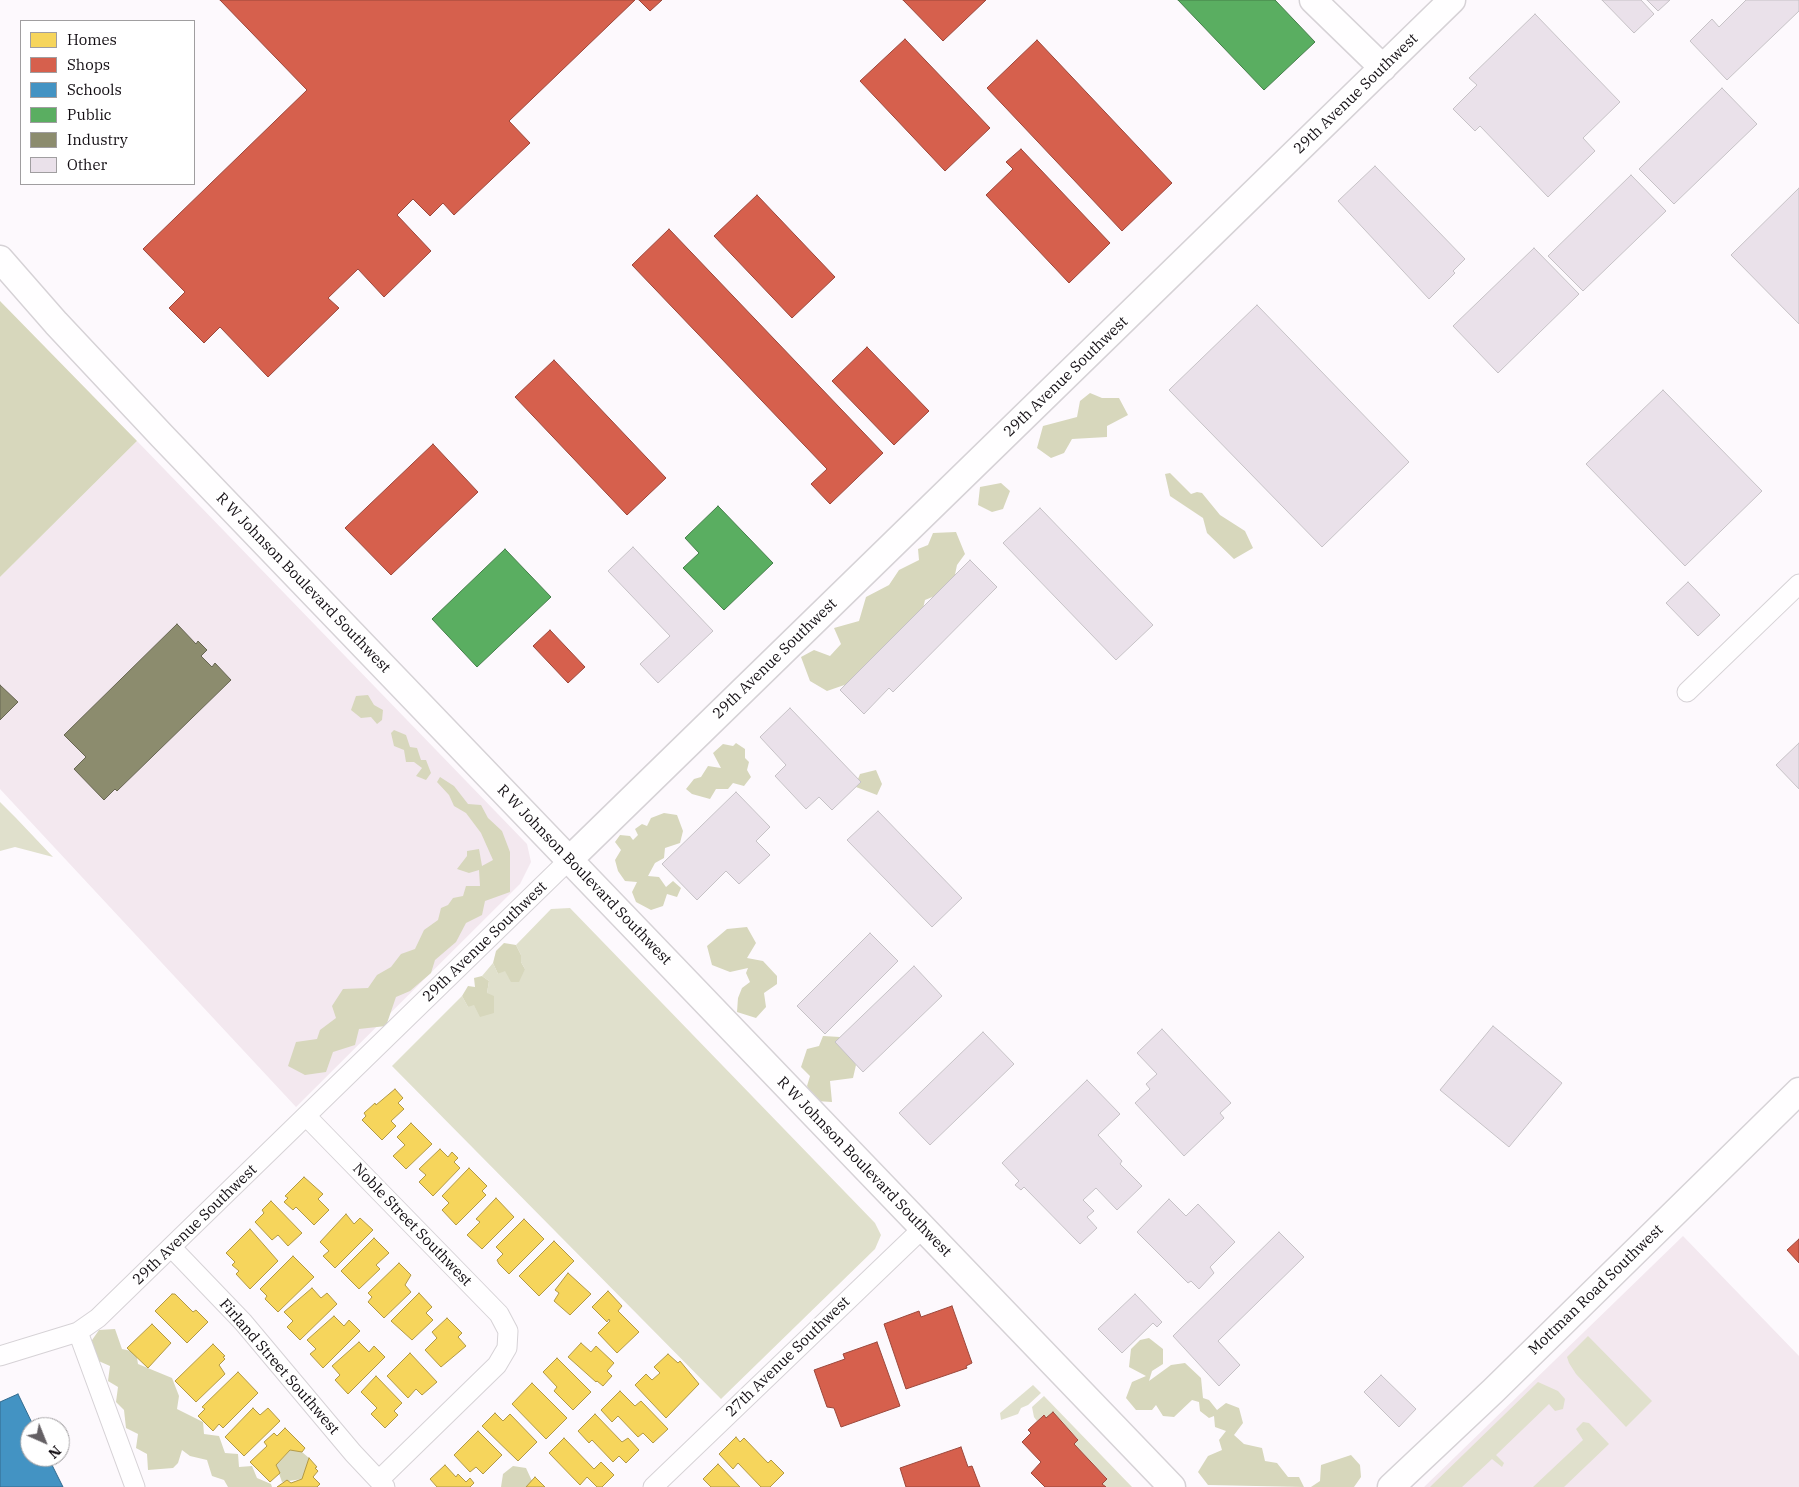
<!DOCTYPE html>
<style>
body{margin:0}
#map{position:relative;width:1799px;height:1487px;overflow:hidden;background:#fdf9fd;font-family:"IBM Plex Serif",serif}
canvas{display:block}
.legend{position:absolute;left:20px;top:20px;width:175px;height:165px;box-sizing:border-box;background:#fff;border:1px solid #a09ea0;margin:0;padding:6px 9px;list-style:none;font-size:15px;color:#120d12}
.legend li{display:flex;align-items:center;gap:10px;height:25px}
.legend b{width:25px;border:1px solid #a09ea0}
.north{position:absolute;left:20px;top:1417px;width:50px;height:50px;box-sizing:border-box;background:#fff;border:1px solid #a09ea0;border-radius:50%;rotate:136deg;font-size:14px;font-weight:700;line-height:20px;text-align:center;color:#120d12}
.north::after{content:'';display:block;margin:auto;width:18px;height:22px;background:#646064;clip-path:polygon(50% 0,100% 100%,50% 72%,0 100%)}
</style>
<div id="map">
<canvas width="1799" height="1487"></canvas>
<ul class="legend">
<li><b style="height:14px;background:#f6d55c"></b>Homes</li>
<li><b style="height:14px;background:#d6604d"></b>Shops</li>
<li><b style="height:14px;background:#4393c3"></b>Schools</li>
<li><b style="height:14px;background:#5aae61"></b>Public</li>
<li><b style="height:14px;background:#8c8c6e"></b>Industry</li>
<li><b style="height:14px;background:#eae1ea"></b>Other</li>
</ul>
<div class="north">N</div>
</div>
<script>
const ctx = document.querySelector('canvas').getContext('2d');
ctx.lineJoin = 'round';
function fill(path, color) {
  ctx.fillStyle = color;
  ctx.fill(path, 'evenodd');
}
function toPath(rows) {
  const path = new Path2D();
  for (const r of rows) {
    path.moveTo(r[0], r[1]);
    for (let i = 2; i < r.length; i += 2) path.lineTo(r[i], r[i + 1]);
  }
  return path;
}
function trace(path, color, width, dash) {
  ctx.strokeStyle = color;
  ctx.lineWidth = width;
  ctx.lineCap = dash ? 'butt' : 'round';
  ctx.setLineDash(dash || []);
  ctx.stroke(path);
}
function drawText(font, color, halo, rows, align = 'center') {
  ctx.font = font + ' "IBM Plex Serif",serif';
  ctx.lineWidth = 5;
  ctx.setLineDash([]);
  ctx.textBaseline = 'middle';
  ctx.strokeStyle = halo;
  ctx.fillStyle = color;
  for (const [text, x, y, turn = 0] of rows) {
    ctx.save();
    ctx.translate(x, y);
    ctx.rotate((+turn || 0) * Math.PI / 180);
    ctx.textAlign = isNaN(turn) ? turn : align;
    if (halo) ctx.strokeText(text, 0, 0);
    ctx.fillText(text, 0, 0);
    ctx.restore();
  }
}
const industrial = toPath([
 [137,441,527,844,531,862,520,884,296,1107,0,789,0,577],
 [1683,1236,1799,1356,1799,1487,1424,1487]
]);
const green = toPath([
 [0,802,16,818,53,857,15,847,0,851],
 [570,908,875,1223,881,1235,875,1249,721,1399,392,1066,462,996,468,1007,487,993,489,981,482,976,493,963,498,974,505,970,525,969,521,962,521,955,516,945,551,909],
 [1588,1336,1652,1401,1626,1427,1576,1374,1569,1363,1567,1357],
 [1538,1382,1558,1391,1565,1399,1563,1409,1555,1411,1549,1404,1522,1430,1496,1455,1504,1463,1502,1467,1492,1459,1462,1487,1430,1487],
 [1033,1385,1041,1393,1028,1405,1021,1408,1018,1414,1001,1420,1000,1413],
 [1044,1396,1132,1487,1106,1487,1102,1484,1107,1478,1074,1444,1078,1439,1053,1413,1046,1418,1043,1415,1037,1421,1034,1417,1032,1407],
 [1583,1422,1589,1423,1609,1444,1564,1487,1533,1487,1583,1440,1576,1429]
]);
const forest = toPath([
 [0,301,137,441,0,577],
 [1090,393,1102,398,1119,398,1128,415,1107,426,1107,437,1072,439,1064,453,1051,458,1037,448,1043,426,1077,417,1080,401],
 [1170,473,1191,494,1197,492,1202,493,1220,515,1245,531,1253,548,1234,559,1207,533,1203,518,1170,496,1165,474],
 [1001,483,1010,491,1003,509,992,512,978,505,980,487],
 [956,532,965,554,957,565,952,589,925,600,919,626,853,682,827,691,810,681,801,657,814,650,830,656,841,644,834,628,859,621,866,597,889,585,899,570,919,560,918,549,928,545,933,533],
 [368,695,374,705,383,710,382,720,377,724,371,717,361,718,351,710,356,696],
 [394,730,406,735,410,747,417,748,421,760,426,760,431,773,426,780,416,776,422,768,414,762,406,762,404,750,394,746,391,733],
 [736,743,745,749,745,758,749,762,747,770,751,777,744,786,733,783,728,789,716,789,710,799,692,794,686,789,694,779,701,777,708,766,721,768,713,753,723,744,733,746],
 [876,770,882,784,877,795,856,787,861,782,858,779,860,774],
 [440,777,454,786,468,804,481,805,488,818,502,831,510,852,510,892,485,901,482,915,466,923,456,942,435,960,431,973,410,991,396,997,386,1026,359,1029,355,1045,333,1052,326,1072,305,1075,288,1066,296,1042,317,1039,320,1030,336,1018,332,1006,343,989,368,988,377,975,391,967,401,954,415,949,424,930,438,920,441,908,448,905,453,898,463,896,466,886,480,886,479,870,469,873,457,869,467,856,467,851,479,849,482,866,493,860,481,833,466,813,454,806,449,795,437,782],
 [664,813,677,815,683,831,680,843,665,848,664,858,655,863,648,876,659,877,666,887,673,881,681,888,677,897,667,894,663,906,651,910,636,902,632,892,637,882,625,881,618,871,615,860,621,850,615,842,620,835,630,836,633,840,638,835,635,829,642,824,647,826,651,818],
 [747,927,756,943,747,958,763,961,777,976,777,984,764,993,766,1007,756,1018,737,1012,738,998,742,988,750,982,746,973,748,968,730,972,712,965,707,946,727,929],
 [504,943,516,945,521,955,521,962,525,969,519,982,511,982,505,971,498,974,493,963,496,951],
 [482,976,489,981,487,993,494,996,494,1013,480,1017,474,1005,468,1007,462,996,468,986,475,987,474,978],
 [823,1036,840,1037,856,1065,853,1078,830,1081,832,1102,816,1101,807,1086,810,1076,801,1067,807,1049,819,1046],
 [115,1329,122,1349,136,1352,138,1364,172,1378,179,1396,177,1409,203,1422,204,1434,219,1436,225,1453,238,1454,239,1467,252,1466,257,1478,271,1484,272,1487,228,1487,224,1480,212,1476,207,1460,190,1456,182,1450,178,1463,173,1468,148,1470,147,1454,136,1448,138,1434,126,1428,124,1410,116,1402,118,1387,108,1381,110,1366,94,1359,90,1343,99,1330],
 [1149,1338,1163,1349,1163,1364,1152,1371,1149,1381,1171,1365,1185,1363,1201,1378,1203,1398,1209,1400,1217,1410,1226,1403,1239,1408,1243,1423,1234,1435,1244,1444,1262,1448,1265,1461,1277,1463,1288,1477,1299,1477,1304,1487,1208,1485,1198,1472,1208,1456,1222,1450,1219,1440,1226,1431,1215,1427,1214,1416,1209,1418,1200,1411,1199,1402,1192,1400,1174,1417,1163,1416,1156,1405,1152,1410,1136,1410,1126,1398,1132,1382,1146,1376,1129,1367,1131,1349,1140,1340],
 [290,1450,302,1452,309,1458,307,1469,302,1479,282,1482,276,1465],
 [1351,1455,1360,1465,1361,1477,1354,1487,1311,1487,1320,1481,1321,1465],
 [513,1466,526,1468,532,1481,531,1487,501,1487,503,1474]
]);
const homes = toPath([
 [395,1089,403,1098,398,1103,404,1109,391,1121,396,1126,382,1140,362,1120,366,1116,364,1113,375,1103,376,1105,395,1089],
 [411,1123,432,1144,406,1169,393,1156,405,1145,397,1137,411,1123],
 [440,1149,448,1157,452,1152,458,1158,454,1162,460,1168,433,1196,419,1182,426,1175,419,1169,440,1149],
 [469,1168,487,1186,482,1191,486,1195,456,1225,442,1210,449,1203,442,1196,469,1168],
 [304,1177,323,1194,318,1199,329,1210,314,1225,296,1207,293,1210,284,1202,288,1198,285,1196,304,1177],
 [496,1198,514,1217,482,1249,467,1235,480,1222,476,1219,496,1198],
 [271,1201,302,1233,288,1246,278,1235,272,1240,255,1222,264,1213,262,1210,271,1201],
 [346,1214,354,1224,360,1218,373,1230,335,1268,323,1256,329,1251,320,1242,346,1214],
 [524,1219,544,1239,509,1274,499,1264,497,1260,503,1254,496,1247,524,1219],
 [250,1229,278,1261,250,1289,236,1274,239,1271,232,1265,235,1262,226,1253,250,1229],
 [374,1238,389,1253,376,1265,380,1269,359,1289,341,1271,374,1238],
 [554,1241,574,1261,539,1296,519,1276,554,1241],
 [293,1256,314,1277,278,1312,265,1299,267,1296,260,1289,293,1256],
 [399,1263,411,1275,405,1285,411,1292,384,1318,368,1302,372,1297,368,1293,399,1263],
 [568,1273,591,1294,570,1315,554,1301,559,1293,555,1290,568,1273],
 [312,1288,321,1298,327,1293,337,1304,300,1340,287,1327,293,1321,284,1312,312,1288],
 [608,1291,622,1306,618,1311,639,1332,617,1353,598,1333,610,1321,609,1319,607,1322,592,1307,608,1291],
 [419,1293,432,1307,426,1313,433,1320,412,1340,391,1321,419,1293],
 [172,1294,175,1294,193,1312,196,1310,208,1322,187,1343,155,1311,172,1294],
 [334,1316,344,1326,349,1320,360,1331,323,1368,310,1354,316,1349,307,1340,334,1316],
 [447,1318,462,1333,458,1337,466,1346,441,1367,425,1350,437,1338,432,1332,447,1318],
 [152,1324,171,1343,148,1368,127,1348,152,1324],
 [359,1342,369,1352,374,1346,385,1357,348,1394,335,1380,340,1375,332,1366,359,1342],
 [581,1343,591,1352,596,1346,614,1363,607,1371,612,1376,603,1386,597,1381,596,1382,568,1357,581,1343],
 [213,1344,225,1356,223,1357,225,1359,219,1365,225,1374,196,1402,175,1381,213,1344],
 [410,1353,437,1382,422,1395,416,1389,408,1398,387,1376,410,1353],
 [668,1354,678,1363,680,1361,699,1384,666,1418,635,1385,646,1374,652,1380,660,1373,654,1367,668,1354],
 [557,1358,591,1392,573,1410,554,1391,557,1387,543,1372,557,1358],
 [238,1372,258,1393,223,1428,219,1424,213,1431,198,1416,205,1409,202,1407,238,1372],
 [376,1376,402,1403,394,1411,398,1415,385,1428,371,1414,377,1408,361,1392,376,1376],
 [532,1383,567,1418,546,1439,512,1404,532,1383],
 [620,1391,635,1406,641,1401,668,1429,653,1443,643,1433,638,1437,618,1416,612,1422,601,1410,620,1391],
 [253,1408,260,1415,268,1408,280,1421,244,1456,225,1437,253,1408],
 [495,1413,503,1421,510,1414,537,1442,518,1461,482,1426,495,1413],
 [595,1414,622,1442,628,1438,639,1450,626,1463,619,1456,613,1462,592,1440,589,1443,578,1431,595,1414],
 [285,1428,305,1448,302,1452,290,1450,276,1465,280,1473,270,1482,250,1462,267,1446,264,1442,274,1433,277,1436,285,1428],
 [478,1431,502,1455,483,1474,476,1467,470,1472,454,1455,478,1431],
 [736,1437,740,1442,744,1438,768,1463,771,1460,784,1473,770,1487,761,1487,738,1463,733,1469,719,1454,736,1437],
 [564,1438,594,1469,601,1462,614,1475,602,1487,597,1487,587,1477,580,1485,549,1453,564,1438],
 [309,1458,317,1467,315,1468,318,1471,313,1477,320,1484,317,1487,277,1487,287,1480,291,1483,302,1479,309,1458],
 [718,1464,740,1487,711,1487,703,1479,718,1464],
 [445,1465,456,1477,458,1474,466,1482,470,1478,474,1483,470,1487,437,1487,430,1479,445,1465],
 [535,1477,545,1487,526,1487,535,1477]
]);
const shops = toPath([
 [220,0,635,0,509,121,530,143,454,215,443,203,430,216,413,199,397,215,431,251,384,297,358,269,328,298,339,308,268,377,220,327,204,343,169,308,185,292,143,249,307,90,220,0],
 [639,0,662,0,650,11,639,0],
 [903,0,986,0,943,41,903,0],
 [905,39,990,128,945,171,860,81,905,39],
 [1037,40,1172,183,1122,231,987,88,1037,40],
 [1021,149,1110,243,1069,283,986,195,1013,169,1006,162,1021,149],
 [757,195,835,277,792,318,714,236,757,195],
 [669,229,883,453,830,504,811,484,827,469,632,265,669,229],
 [867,347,929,411,894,445,832,381,867,347],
 [554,360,666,478,627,515,515,397,554,360],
 [433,444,478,492,391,575,345,528,433,444],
 [550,630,585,667,568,683,533,646,550,630],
 [1799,1239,1799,1263,1787,1250,1799,1239],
 [952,1306,972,1363,966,1366,967,1368,906,1389,884,1324,919,1311,921,1317,952,1306],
 [877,1342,900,1406,841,1427,834,1408,827,1407,814,1370,845,1359,843,1354,877,1342],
 [1053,1412,1078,1440,1074,1444,1107,1479,1102,1484,1106,1487,1045,1487,1031,1473,1041,1462,1022,1442,1031,1433,1028,1430,1044,1415,1046,1418,1053,1412],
 [961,1447,968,1467,972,1466,980,1487,906,1487,900,1468,961,1447]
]);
const schools = toPath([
 [18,1394,34,1427,30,1427,30,1457,48,1457,63,1487,0,1487,0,1402,18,1394]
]);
const public = toPath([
 [1178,0,1275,0,1315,42,1264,90,1178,0],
 [718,506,773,563,724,610,683,568,699,553,685,538,718,506],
 [505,549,551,597,477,667,432,619,505,549]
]);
const industry = toPath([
 [177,624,196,644,198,641,207,650,201,656,212,667,215,663,231,680,117,791,115,789,104,800,74,769,86,757,64,735,177,624],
 [0,685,18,702,0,720,0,685]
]);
const building = toPath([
 [1602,0,1641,0,1654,14,1634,33,1602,0],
 [1647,0,1670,0,1658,11,1647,0],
 [1746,0,1799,0,1799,11,1727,80,1690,41,1712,19,1719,27,1746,0],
 [1535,14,1620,102,1583,138,1595,151,1548,197,1480,126,1475,131,1453,109,1477,85,1469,78,1535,14],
 [1722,88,1757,124,1674,204,1639,169,1722,88],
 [1375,166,1465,259,1453,271,1455,273,1429,299,1338,201,1375,166],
 [1631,175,1666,211,1583,291,1548,256,1631,175],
 [1799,188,1799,324,1731,255,1799,188],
 [1534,248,1579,294,1498,373,1453,326,1534,248],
 [1257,305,1409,462,1322,547,1169,390,1257,305],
 [1663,390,1762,491,1685,566,1586,464,1663,390],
 [1040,508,1153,625,1116,660,1003,543,1040,508],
 [633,547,713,631,658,683,640,664,670,636,608,571,633,547],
 [970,560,997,587,893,692,889,688,864,714,840,690,970,560],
 [1688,582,1720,615,1698,636,1666,603,1688,582],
 [790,708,861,782,832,810,819,797,806,809,775,776,786,765,760,737,790,708],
 [1799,743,1799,789,1776,765,1799,743],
 [736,792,770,827,756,841,770,855,739,884,726,871,697,900,662,864,736,792],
 [878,811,962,898,932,927,847,840,878,811],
 [870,933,898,961,825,1034,797,1006,870,933],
 [914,966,942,996,863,1072,835,1042,914,966],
 [1493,1026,1562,1083,1509,1147,1440,1090,1493,1026],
 [1162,1029,1231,1103,1220,1113,1224,1118,1184,1156,1135,1103,1150,1089,1146,1084,1157,1074,1137,1053,1162,1029],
 [983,1032,1014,1064,930,1145,899,1113,983,1032],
 [1087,1080,1120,1114,1098,1135,1122,1161,1120,1164,1142,1186,1117,1210,1096,1188,1083,1200,1094,1211,1087,1217,1097,1228,1080,1244,1024,1187,1021,1190,1015,1185,1019,1181,1002,1163,1087,1080],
 [1169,1199,1186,1216,1198,1204,1235,1242,1210,1267,1214,1273,1199,1289,1191,1281,1188,1283,1137,1232,1169,1199],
 [1279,1232,1304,1257,1218,1341,1240,1365,1219,1386,1173,1336,1279,1232],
 [1135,1294,1162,1322,1157,1327,1153,1323,1122,1353,1098,1329,1135,1294],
 [1381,1375,1416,1409,1399,1427,1364,1392,1381,1375]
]);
const street = toPath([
 [1687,692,1799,584],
 [307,1117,499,1314,508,1331,507,1348,497,1365,379,1480],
 [172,1248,243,1322,353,1453,385,1487],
 [78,1332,135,1487],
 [0,1356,78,1332,98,1318,569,860],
 [653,1487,923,1228]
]);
const secondary = toPath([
 [1313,0,1383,68],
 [0,259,56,323,162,436,1172,1487],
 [569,860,1452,0],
 [1391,1487,1493,1391,1799,1091]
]);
const streetNames = [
 ["29th Avenue Southwest",1356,94,-44],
 ["29th Avenue Southwest",1066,377,-44],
 ["R W Johnson Boulevard Southwest",303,583,46],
 ["29th Avenue Southwest",775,659,-44],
 ["R W Johnson Boulevard Southwest",584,875,46],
 ["29th Avenue Southwest",485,942,-44],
 ["R W Johnson Boulevard Southwest",864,1167,46],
 ["29th Avenue Southwest",195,1225,-44],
 ["Noble Street Southwest",412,1225,46],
 ["Mottman Road Southwest",1596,1290,-44],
 ["27th Avenue Southwest",788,1357,-44],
 ["Firland Street Southwest",279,1367,49]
];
fill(industrial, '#f3e8ef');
fill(green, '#e0e0cc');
fill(forest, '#d7d7bc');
fill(homes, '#f6d55c');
trace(homes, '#b29946', 1);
fill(shops, '#d6604d');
trace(shops, '#9b473b', 1);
fill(schools, '#4393c3');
trace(schools, '#346b8e', 1);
fill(public, '#5aae61');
trace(public, '#447e49', 1);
fill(industry, '#8c8c6e');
trace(industry, '#676652', 1);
fill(building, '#eae1ea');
trace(building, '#c6c2c6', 1);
trace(street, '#d6d2d6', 21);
trace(secondary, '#d6d2d6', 29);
trace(street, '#fffeff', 19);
trace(secondary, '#fffeff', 26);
drawText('15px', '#120d12', '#fff', streetNames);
</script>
